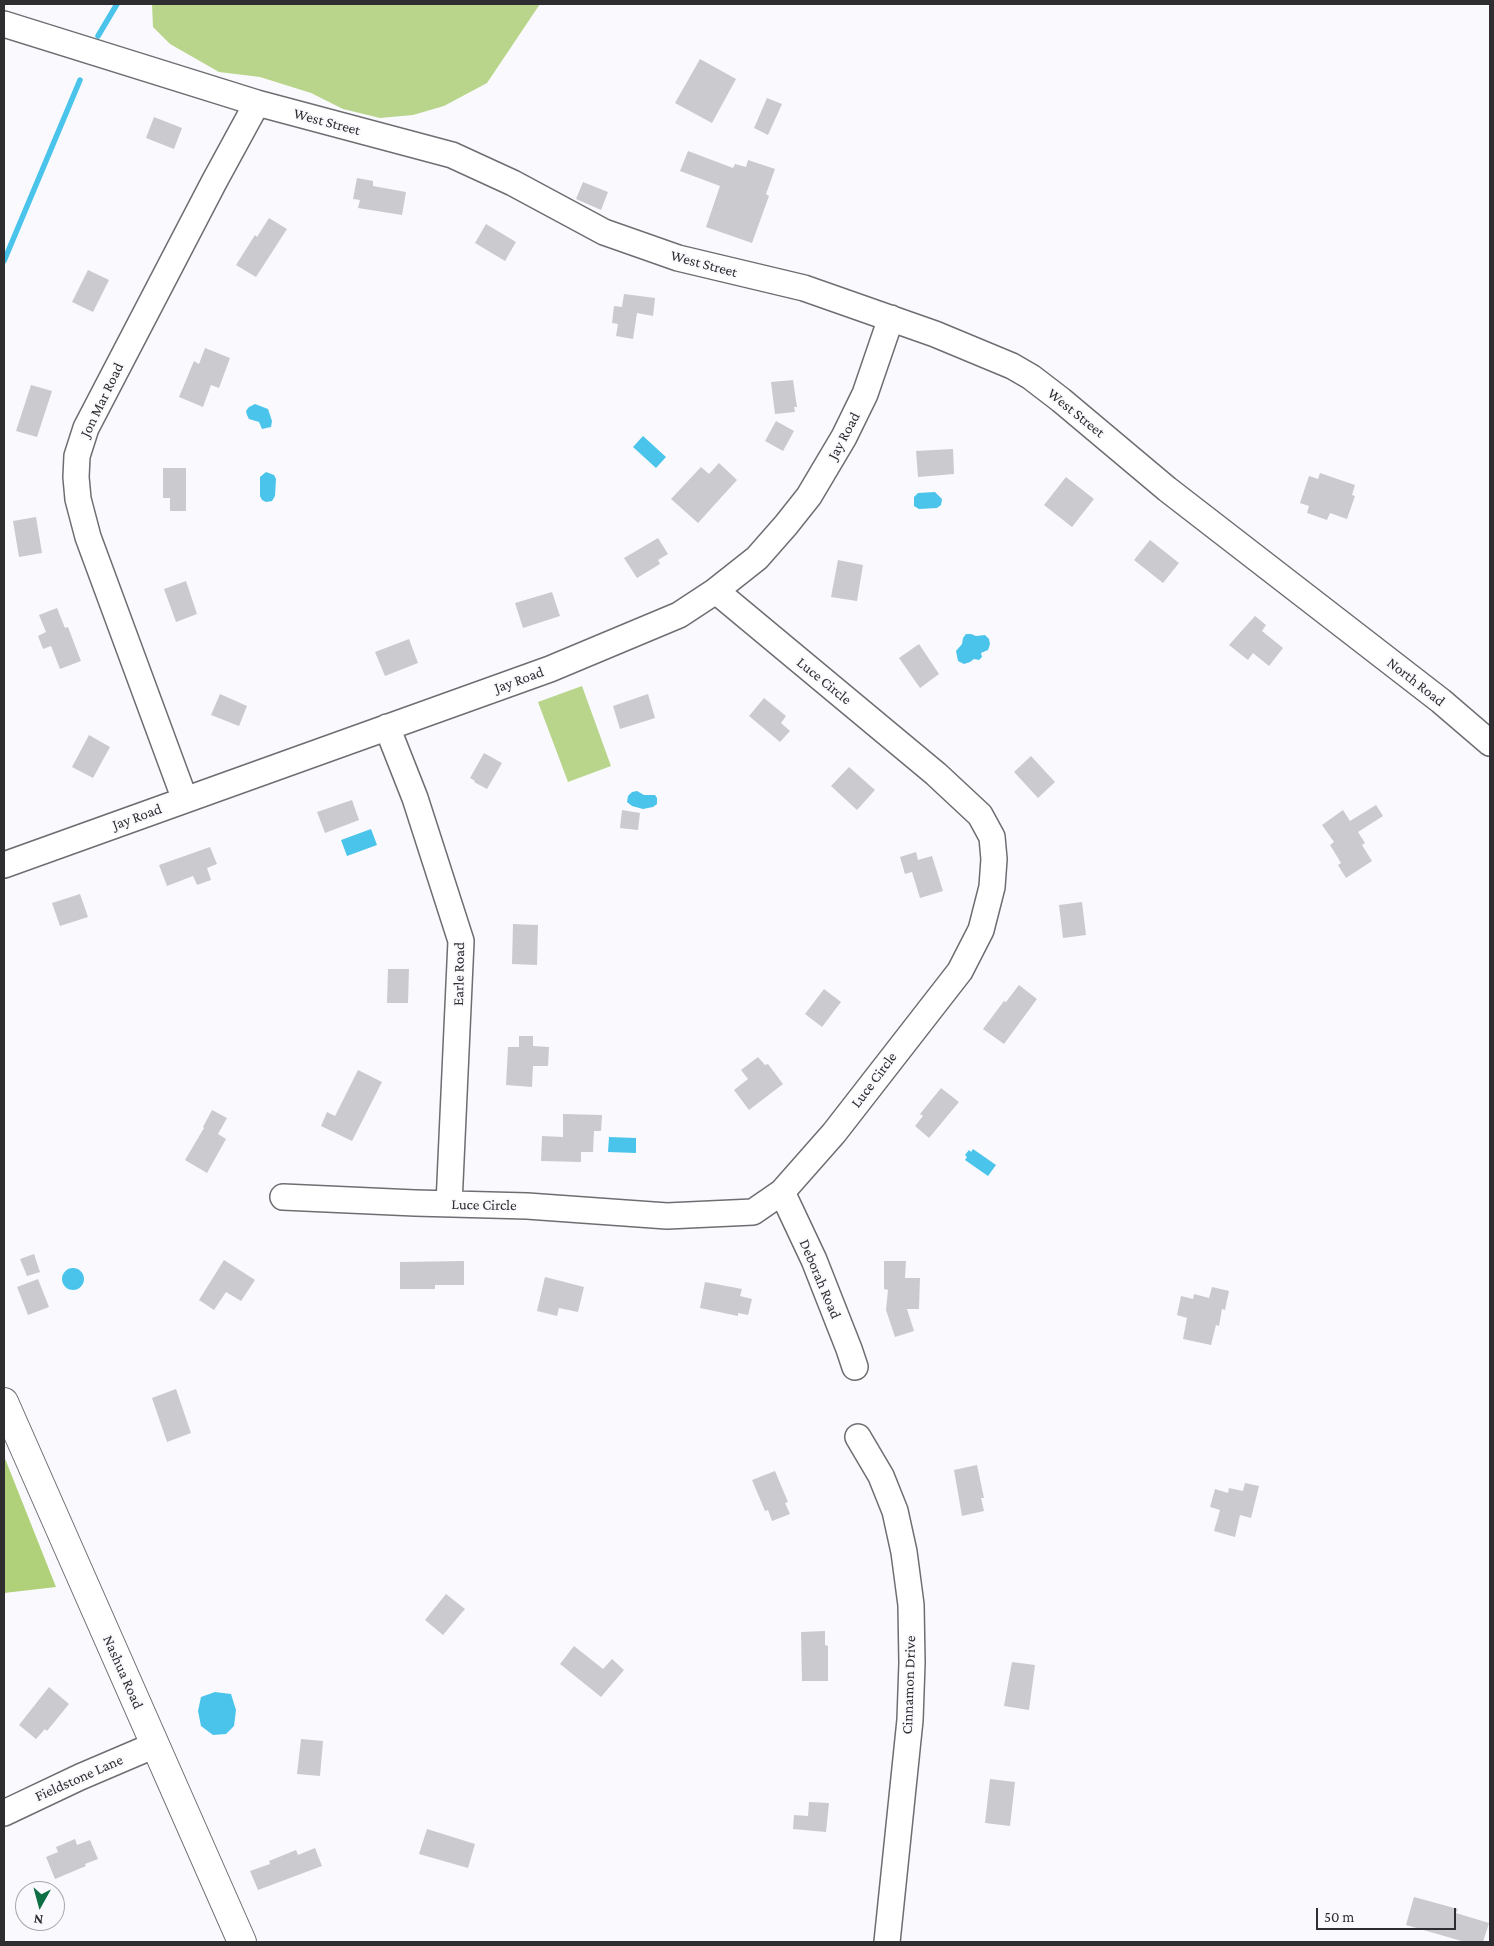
<!DOCTYPE html>
<style>
body{margin:0}
#map{position:relative;width:1494px;height:1946px;overflow:hidden;background:#fafafe;font-family:"Crimson Pro",serif}
canvas{display:block}
.frame{position:absolute;inset:0;border:5px solid #2e2e30;pointer-events:none}
.north{position:absolute;left:15px;top:1881px;width:50px;height:50px;box-sizing:border-box;background:#fafafe;border:1px solid #a8a8ac;border-radius:50%;rotate:187deg;font-size:14px;font-weight:700;line-height:20px;text-align:center;color:#2e2e30}
.north::after{content:'';display:block;margin:auto;width:18px;height:22px;background:#0e6f45;clip-path:polygon(50% 0,100% 100%,50% 72%,0 100%)}
.scale{position:absolute;left:1316px;top:1908px;width:140px;height:22px;box-sizing:border-box;border:2px solid #2e2e30;border-top:0;padding-left:6px;font-size:15px;line-height:18px;white-space:nowrap;color:#2e2e30;-webkit-text-stroke:4px #fafafe;paint-order:stroke}
</style>
<div id="map">
<canvas width="1494" height="1946"></canvas>
<div class="frame"></div>
<div class="north">N</div>
<div class="scale">50 m</div>
</div>
<script>
const ctx = document.querySelector('canvas').getContext('2d');
ctx.lineJoin = 'round';
function fill(path, color) {
  ctx.fillStyle = color;
  ctx.fill(path, 'evenodd');
}
function toPath(rows) {
  const path = new Path2D();
  for (const r of rows) {
    if (r.length === 3) {
      path.moveTo(r[0] + r[2], r[1]);
      path.arc(r[0], r[1], r[2], 0, 2 * Math.PI);
      continue;
    }
    path.moveTo(r[0], r[1]);
    for (let i = 2; i < r.length; i += 2) path.lineTo(r[i], r[i + 1]);
  }
  return path;
}
function trace(path, color, width, dash) {
  ctx.strokeStyle = color;
  ctx.lineWidth = width;
  ctx.lineCap = dash ? 'butt' : 'round';
  ctx.setLineDash(dash || []);
  ctx.stroke(path);
}
function drawText(font, color, halo, rows, align = 'center') {
  ctx.font = font + ' "Crimson Pro",serif';
  ctx.lineWidth = 4;
  ctx.setLineDash([]);
  ctx.textBaseline = 'middle';
  ctx.strokeStyle = halo;
  ctx.fillStyle = color;
  for (const [text, x, y, turn = 0] of rows) {
    ctx.save();
    ctx.translate(x, y);
    ctx.rotate((+turn || 0) * Math.PI / 180);
    ctx.textAlign = isNaN(turn) ? turn : align;
    if (halo) ctx.strokeText(text, 0, 0);
    ctx.fillText(text, 0, 0);
    ctx.restore();
  }
}
const green = toPath([
 [152,4,540,4,487,83,444,106,413,115,380,118,343,109,311,93,260,77,219,72,170,44,153,27],
 [582,686,611,766,568,782,538,702]
]);
const forest = toPath([
 [4,1456,56,1587,4,1593]
]);
const water = toPath([
 [255,404,268,409,272,421,271,427,262,429,259,422,249,419,247,415,246,411,249,407],
 [643,436,666,457,656,468,633,447],
 [266,472,274,475,276,479,275,496,272,501,266,502,262,500,260,496,260,477],
 [935,492,942,499,941,505,937,508,919,509,914,506,914,497,918,493],
 [966,634,971,634,976,636,985,635,989,639,990,644,988,650,981,653,982,657,979,660,974,659,970,662,964,664,958,661,956,651,962,644,963,638],
 [637,791,644,795,655,795,657,798,657,804,653,807,643,809,632,806,627,802,628,796,632,792],
 [371,829,377,845,347,856,341,840],
 [609,1137,636,1138,636,1153,608,1152],
 [973,1149,996,1165,988,1176,965,1160,967,1157,965,1155,969,1150,971,1152],
 [73,1279,11],
 [215,1692,231,1694,236,1710,234,1726,226,1734,213,1735,201,1726,198,1711,201,1697]
]);
const stream = toPath([
 [98,36,117,4],
 [4,261,80,80]
]);
const building = toPath([
 [700,59,736,79,712,123,675,103],
 [767,98,782,104,768,135,754,128],
 [154,117,182,128,174,149,146,138],
 [688,151,733,168,735,164,746,167,748,160,775,169,766,194,769,196,752,243,706,227,720,186,680,171],
 [357,178,373,181,373,186,406,192,402,215,358,208,360,200,353,199],
 [583,182,608,192,601,210,576,199],
 [269,218,287,229,256,277,236,265,255,235,257,237],
 [486,224,516,242,505,261,475,243],
 [88,270,109,280,93,312,72,302],
 [624,294,655,298,653,316,637,313,633,339,616,336,618,324,612,323,614,306,622,307],
 [205,348,230,358,219,388,211,385,203,407,179,397,194,361,199,364],
 [793,380,797,407,794,407,795,412,775,414,771,382],
 [31,385,52,391,37,437,16,431],
 [776,421,794,431,783,451,765,441],
 [953,449,954,474,918,477,916,451],
 [719,463,737,480,698,523,671,499,701,467,709,474],
 [163,468,186,468,186,511,170,511,170,498,163,498],
 [1320,473,1355,485,1352,495,1355,496,1347,519,1330,513,1327,520,1307,513,1309,506,1300,503,1309,476,1318,479],
 [1066,477,1094,499,1072,527,1044,505],
 [36,517,42,553,19,557,13,521],
 [658,538,668,554,658,560,660,564,637,578,624,558],
 [1150,540,1179,563,1163,583,1134,560],
 [838,560,863,565,857,601,831,597],
 [186,581,197,614,176,622,164,589],
 [552,592,560,616,523,628,515,603],
 [57,608,65,628,68,627,81,661,60,669,51,646,43,649,38,636,46,632,39,615],
 [1255,616,1266,625,1262,631,1283,648,1269,666,1253,653,1248,660,1229,645],
 [409,639,418,663,385,676,375,652],
 [919,644,939,674,920,688,899,658],
 [220,694,247,706,239,726,211,715],
 [648,694,655,718,620,729,613,706],
 [764,698,786,716,781,723,790,731,780,742,749,716],
 [89,735,110,747,93,778,72,767],
 [484,753,502,763,487,789,474,782,475,781,470,778],
 [1031,756,1055,782,1038,798,1014,772],
 [849,767,875,790,857,810,831,786],
 [352,800,359,820,325,833,317,812],
 [1376,805,1383,816,1358,832,1365,843,1362,845,1372,861,1346,878,1338,865,1341,863,1330,845,1334,842,1322,825,1343,810,1350,821],
 [622,810,640,813,638,830,620,828],
 [210,847,217,864,207,868,211,880,197,885,193,876,167,886,159,865],
 [916,852,918,860,932,856,943,891,920,898,912,872,905,874,900,857],
 [80,894,88,917,60,926,52,903],
 [1082,902,1086,935,1063,938,1059,905],
 [513,924,538,925,537,965,512,964],
 [388,969,409,969,408,1003,387,1003],
 [1019,985,1037,999,1004,1044,983,1029,1004,1001,1006,1002],
 [824,989,841,1002,822,1027,805,1014],
 [519,1036,533,1036,533,1046,549,1047,548,1066,533,1066,532,1087,506,1085,508,1047,519,1047],
 [758,1057,765,1065,768,1064,783,1084,749,1110,734,1090,748,1079,741,1070],
 [358,1070,382,1082,352,1141,321,1126,327,1112,335,1116],
 [941,1088,959,1102,929,1138,915,1126,923,1116,920,1114],
 [212,1110,227,1118,218,1134,226,1139,207,1173,185,1160,204,1128,203,1127],
 [563,1114,602,1115,601,1131,594,1131,593,1152,581,1152,581,1162,541,1161,542,1136,563,1137],
 [34,1254,40,1272,27,1276,20,1259],
 [224,1260,255,1280,241,1301,226,1292,214,1310,199,1300],
 [464,1261,464,1285,435,1285,435,1289,400,1289,400,1262],
 [884,1261,906,1261,905,1278,920,1278,919,1309,907,1309,914,1331,895,1337,886,1310,888,1290,884,1289],
 [545,1277,584,1287,578,1312,559,1308,557,1316,537,1311],
 [38,1279,49,1307,28,1315,17,1287],
 [705,1282,742,1289,740,1296,752,1299,748,1315,738,1313,738,1316,700,1308],
 [1212,1287,1229,1291,1225,1310,1222,1309,1219,1326,1216,1325,1211,1345,1183,1339,1187,1318,1177,1315,1181,1296,1193,1299,1194,1294,1209,1298],
 [176,1389,191,1433,167,1442,152,1398],
 [977,1465,984,1498,981,1498,984,1511,962,1516,954,1470],
 [775,1471,788,1502,785,1503,790,1514,772,1521,768,1510,765,1511,752,1480],
 [1245,1483,1259,1486,1251,1518,1240,1515,1235,1537,1214,1531,1220,1510,1210,1507,1215,1489,1228,1493,1229,1488,1243,1491],
 [446,1594,465,1609,443,1635,425,1620],
 [825,1631,825,1645,828,1646,828,1681,802,1681,801,1632],
 [574,1646,603,1669,612,1659,624,1670,601,1697,560,1664],
 [1012,1662,1035,1665,1029,1710,1004,1706],
 [49,1687,69,1704,47,1731,45,1729,36,1739,19,1725],
 [301,1739,323,1741,320,1776,297,1774],
 [990,1779,1015,1782,1010,1826,985,1823],
 [809,1802,829,1803,826,1832,793,1829,794,1815,808,1816],
 [427,1829,475,1844,468,1868,419,1854],
 [75,1839,77,1845,90,1840,98,1859,85,1864,86,1866,55,1879,46,1857,58,1852,56,1847],
 [315,1848,322,1866,258,1890,250,1871,270,1864,269,1861,296,1850,298,1855],
 [1414,1897,1458,1909,1456,1913,1489,1923,1483,1942,1465,1942,1406,1925]
]);
const minor = toPath([
 [4,24,257,103,452,155,513,183,604,232,678,258,804,288,935,334,1012,366,1031,377,1061,400,1167,489,1441,701,1490,743],
 [387,727,415,798,461,941,449,1204],
 [185,800,88,537,78,499,76,477,77,456,86,428,214,182,257,103],
 [4,865,550,669,679,615,714,592,757,558,786,525,809,496,844,437,865,394,891,318],
 [782,1192,814,1260,849,1349,855,1367],
 [283,1197,415,1203,527,1206,667,1216,753,1212,782,1192,834,1133,960,971,981,930,992,887,994,859,992,837,980,815,936,774,716,591],
 [858,1437,881,1476,895,1511,904,1552,911,1605,912,1663,910,1720,887,1942],
 [4,1813,80,1777,155,1745]
]);
const major = toPath([
 [4,1402,242,1942]
]);
const streetNames = [
 ["West Street",327,122,15],
 ["West Street",704,264,15],
 ["Jon Mar Road",102,400,-64],
 ["West Street",1076,413,39],
 ["Jay Road",844,436,-62],
 ["Jay Road",519,680,-20],
 ["Luce Circle",824,681,39],
 ["North Road",1416,682,38],
 ["Jay Road",137,817,-20],
 ["Earle Road",459,974,-89],
 ["Luce Circle",874,1080,-53],
 ["Luce Circle",484,1205,1],
 ["Deborah Road",820,1279,67],
 ["Nashua Road",123,1672,66],
 ["Cinnamon Drive",909,1685,-88],
 ["Fieldstone Lane",79,1778,-24]
];
fill(green, '#b9d58b');
fill(forest, '#b0d179');
fill(water, '#4ac4eb');
trace(stream, '#4ac4eb', 5.5);
fill(building, '#cacacf');
trace(minor, '#6e6e72', 28);
trace(major, '#6e6e72', 30);
trace(minor, '#fff', 25);
trace(major, '#fff', 28);
drawText('15px', '#2e2e30', '#fafafe', streetNames);
</script>
